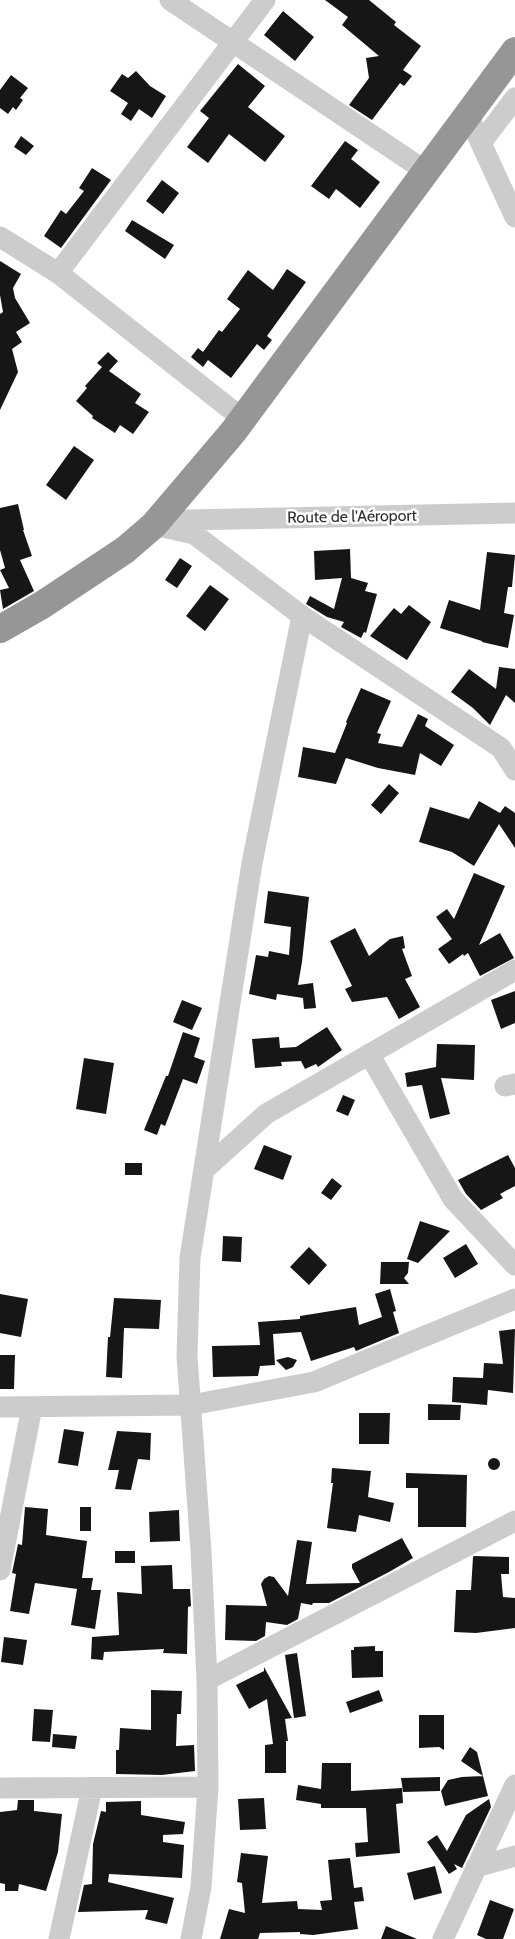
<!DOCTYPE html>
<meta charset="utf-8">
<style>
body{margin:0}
canvas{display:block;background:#fff}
</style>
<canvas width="515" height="1939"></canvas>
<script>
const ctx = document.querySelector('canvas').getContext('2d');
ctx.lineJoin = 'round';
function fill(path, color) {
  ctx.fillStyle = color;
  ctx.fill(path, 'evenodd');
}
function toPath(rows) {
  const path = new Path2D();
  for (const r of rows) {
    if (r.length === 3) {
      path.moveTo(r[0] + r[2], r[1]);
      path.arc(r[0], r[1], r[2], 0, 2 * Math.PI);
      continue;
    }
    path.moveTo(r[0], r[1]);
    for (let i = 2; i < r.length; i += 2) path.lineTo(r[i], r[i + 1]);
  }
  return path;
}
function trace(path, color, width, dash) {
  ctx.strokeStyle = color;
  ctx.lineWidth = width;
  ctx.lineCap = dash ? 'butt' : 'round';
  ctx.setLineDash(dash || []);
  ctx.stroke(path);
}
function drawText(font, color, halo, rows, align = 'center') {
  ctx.font = font + ' Cabin,sans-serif';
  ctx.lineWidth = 5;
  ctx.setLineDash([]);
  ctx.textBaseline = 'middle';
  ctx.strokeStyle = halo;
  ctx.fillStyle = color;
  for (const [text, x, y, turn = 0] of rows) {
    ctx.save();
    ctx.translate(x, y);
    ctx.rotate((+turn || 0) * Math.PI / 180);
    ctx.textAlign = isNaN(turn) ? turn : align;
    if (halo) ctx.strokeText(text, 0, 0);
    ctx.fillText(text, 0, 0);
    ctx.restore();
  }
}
const building = toPath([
 [325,0,369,0,396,22,394,25,421,46,403,70,412,76,404,86,400,83,372,120,349,105,369,78,366,58,379,56,342,25,348,17],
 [283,11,314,37,295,61,264,35],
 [238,64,265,86,248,107,285,136,265,162,229,134,208,163,187,147,209,118,200,111],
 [136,71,150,86,166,96,152,118,139,109,131,121,121,114,128,103,110,91,122,74,128,78],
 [11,75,28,88,20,98,23,100,16,110,13,107,8,114,0,108,0,90],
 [21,136,34,146,26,155,14,147],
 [345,141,358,150,351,159,380,182,360,208,336,189,329,199,311,186],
 [92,168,111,180,61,248,44,236,61,210,66,214,84,191,79,188],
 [162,180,179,193,163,214,146,201],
 [132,220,174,245,165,259,125,231],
 [0,261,21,274,13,288,15,298,30,323,16,332,22,342,12,349,18,372,0,410,0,314,3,312,0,295],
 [287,269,306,282,267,336,272,340,264,350,257,344,231,378,208,360,203,367,191,357,198,348,203,352,219,330,222,332,240,309,227,299,248,270,273,290],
 [108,352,118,361,109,371,141,394,135,403,149,412,133,434,120,425,115,433,92,418,93,416,76,401,87,388,85,386,102,367,97,363],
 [74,446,94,460,66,500,46,485],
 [18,504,24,530,23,530,32,556,20,560,34,591,3,609,0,590,9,588,0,570,5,568,0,550,0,508],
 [350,549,351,578,368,583,365,591,377,594,366,633,364,632,361,638,341,627,344,622,327,617,306,604,310,596,334,609,342,578,315,580,314,551],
 [487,552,515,555,512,587,508,587,504,613,514,615,508,648,482,642,482,641,440,628,449,600,480,610],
 [180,558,192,566,177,588,165,580],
 [210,585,229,599,205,631,186,616],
 [409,605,431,622,407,660,370,636,394,608,401,614],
 [499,667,515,669,515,703,506,695,490,725,473,708,451,692,469,669,496,689],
 [361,688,391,701,377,733,381,734,378,743,402,747,418,714,428,719,425,726,454,745,441,766,420,753,415,775,378,768,346,758,336,784,298,777,303,747,335,753,347,723,346,722],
 [389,784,399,793,381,814,371,805],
 [479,801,500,813,505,806,515,813,515,848,499,824,474,866,452,852,419,842,430,807,469,819],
 [474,873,505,886,479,945,500,933,514,958,480,976,468,953,464,956,463,954,449,964,438,949,452,939,436,917,447,909,454,919],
 [268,891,309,897,302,962,298,985,313,983,316,1008,304,1009,303,998,277,994,276,1000,249,994,256,955,268,957,269,951,289,955,291,927,264,923],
 [355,928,369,956,390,939,403,936,405,948,402,949,412,976,405,979,420,1007,399,1019,387,997,352,1002,345,989,352,986,330,941],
 [515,991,515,1023,501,1029,491,1000],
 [182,1000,202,1008,192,1030,173,1022],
 [327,1027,342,1050,318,1067,316,1064,305,1069,301,1061,281,1062,282,1066,255,1068,252,1039,279,1037,280,1048,296,1047],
 [183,1032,200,1038,194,1057,205,1061,197,1084,183,1079,165,1126,161,1124,157,1135,144,1130,166,1076,168,1076],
 [437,1044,475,1045,474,1080,441,1078,450,1114,430,1119,422,1085,407,1087,405,1073,436,1067],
 [84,1058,114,1063,106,1114,76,1109],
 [343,1095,355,1100,348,1116,336,1111],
 [264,1145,292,1156,283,1180,254,1169],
 [508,1155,515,1168,515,1186,500,1194,503,1198,481,1210,466,1194,458,1180],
 [125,1163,142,1163,142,1175,125,1175],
 [332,1178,342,1186,331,1200,321,1193],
 [420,1221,450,1231,418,1263,407,1259],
 [223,1236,242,1237,241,1262,222,1261],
 [466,1244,478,1264,455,1278,443,1258],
 [309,1247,327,1265,309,1285,290,1267],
 [381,1262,409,1262,408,1273,404,1278,409,1284,380,1284],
 [390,1289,396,1311,393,1312,399,1333,356,1351,354,1347,311,1361,301,1332,273,1334,275,1365,260,1366,258,1376,213,1377,212,1346,260,1345,258,1322,300,1319,300,1316,356,1307,359,1325,382,1317,375,1294],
 [0,1294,28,1299,21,1337,0,1333],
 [114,1298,161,1300,159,1329,124,1328,122,1378,106,1377,108,1337,110,1337],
 [515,1329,513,1393,488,1390,487,1405,452,1402,453,1377,483,1378,484,1363,503,1364,499,1331],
 [0,1355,15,1355,14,1389,0,1389],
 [288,1357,297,1360,293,1367,286,1370,276,1360],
 [428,1404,461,1405,460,1420,428,1420],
 [359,1413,390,1413,389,1444,359,1444],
 [64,1429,84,1432,78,1466,58,1463],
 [117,1431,151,1433,150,1460,138,1459,131,1490,115,1489,119,1470,108,1470],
 [494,1464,6],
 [332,1468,371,1471,368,1497,394,1503,390,1522,359,1515,356,1532,327,1528,333,1483,331,1483],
 [406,1473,467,1475,466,1527,418,1527,418,1488,406,1488],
 [25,1507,48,1509,46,1535,87,1541,82,1578,93,1578,91,1590,101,1590,95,1629,71,1625,77,1589,35,1583,29,1614,10,1611,16,1574,12,1573,18,1544,22,1545],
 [80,1507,91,1507,91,1531,80,1531],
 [179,1510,180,1541,150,1542,149,1512],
 [402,1538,413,1558,389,1572,329,1603,313,1603,312,1605,301,1603,298,1619,287,1625,266,1622,265,1636,256,1641,225,1640,226,1605,267,1606,261,1584,264,1579,269,1576,274,1577,288,1596,297,1540,312,1542,306,1584,360,1583,352,1568,352,1564],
 [115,1551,135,1551,135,1563,115,1563],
 [474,1556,509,1557,509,1574,501,1574,503,1597,515,1598,515,1628,476,1633,454,1632,456,1590,471,1590,473,1557],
 [172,1565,173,1589,190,1589,191,1606,188,1607,187,1654,163,1653,164,1649,104,1652,103,1660,91,1659,92,1637,119,1635,117,1592,142,1594,141,1566],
 [4,1637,27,1640,23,1665,1,1662],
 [375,1646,375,1651,383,1651,383,1677,352,1678,351,1650,354,1650,354,1647],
 [297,1653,306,1716,294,1718,285,1655],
 [264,1667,292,1718,285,1719,288,1741,286,1741,286,1773,265,1773,265,1745,273,1744,267,1699,249,1709,236,1685,264,1671],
 [151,1690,182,1691,181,1714,177,1714,176,1746,194,1745,195,1771,162,1775,116,1774,116,1750,119,1750,120,1728,151,1730],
 [379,1690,383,1701,350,1713,346,1702],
 [34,1709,53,1710,50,1742,32,1741],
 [419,1715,444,1715,444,1750,439,1747,419,1748],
 [53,1734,77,1736,75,1749,52,1747],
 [470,1747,477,1752,488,1796,445,1806,441,1791,448,1780,462,1777,483,1776,461,1761],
 [322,1763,351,1763,351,1791,402,1788,403,1803,396,1804,400,1853,356,1857,355,1843,368,1842,366,1808,321,1808,321,1804,296,1800,298,1785,321,1789],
 [440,1777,440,1791,403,1792,401,1778],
 [264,1798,266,1829,240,1830,238,1799],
 [489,1799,491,1807,462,1868,454,1864,457,1869,449,1874,427,1842,437,1835,447,1851,466,1815],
 [18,1800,34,1800,34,1811,62,1814,58,1852,46,1891,19,1884,18,1891,5,1891,5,1884,0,1883,0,1812,17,1810],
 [141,1801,141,1815,185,1822,183,1834,163,1835,163,1842,184,1845,182,1878,109,1874,108,1882,174,1898,167,1924,145,1919,148,1910,78,1912,84,1885,92,1884,93,1844,101,1811,106,1812,106,1802],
 [241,1853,268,1856,262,1903,297,1901,298,1909,322,1910,320,1901,332,1900,328,1860,350,1858,354,1888,362,1887,364,1901,354,1902,358,1929,313,1935,300,1934,300,1932,260,1933,258,1939,220,1939,229,1909,245,1913,242,1883,237,1882],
 [435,1866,442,1893,414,1900,407,1873],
 [490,1900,514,1909,503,1939,486,1939,477,1935],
 [386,1926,417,1939,381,1939]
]);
const minor = toPath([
 [170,0,427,172],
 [468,115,515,217],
 [481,143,515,98],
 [0,237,58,273,243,419],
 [58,273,265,0],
 [188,520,515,513],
 [154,525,194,534,302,616,252,863,190,1258,187,1356,201,1551,207,1680,208,1787,201,1887,191,1939],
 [302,616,501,748,515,770],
 [369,1054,453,1199,515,1265],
 [505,1086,515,1084],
 [204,1170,266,1114,515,970],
 [0,1407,191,1405,314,1382,515,1299],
 [0,1570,32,1407],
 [207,1680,515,1521],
 [0,1788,208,1787],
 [476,1867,515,1856],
 [59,1939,92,1788],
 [443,1939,515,1785]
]);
const highway = toPath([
 [0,629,42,605,125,550,154,525,233,432,515,51]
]);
const streetNames = [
 ["Route de l'Aéroport",352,517,-1]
];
fill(building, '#161616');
trace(minor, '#ccc', 21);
trace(highway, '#969696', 28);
drawText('16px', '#2f2f2f', '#fff', streetNames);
</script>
